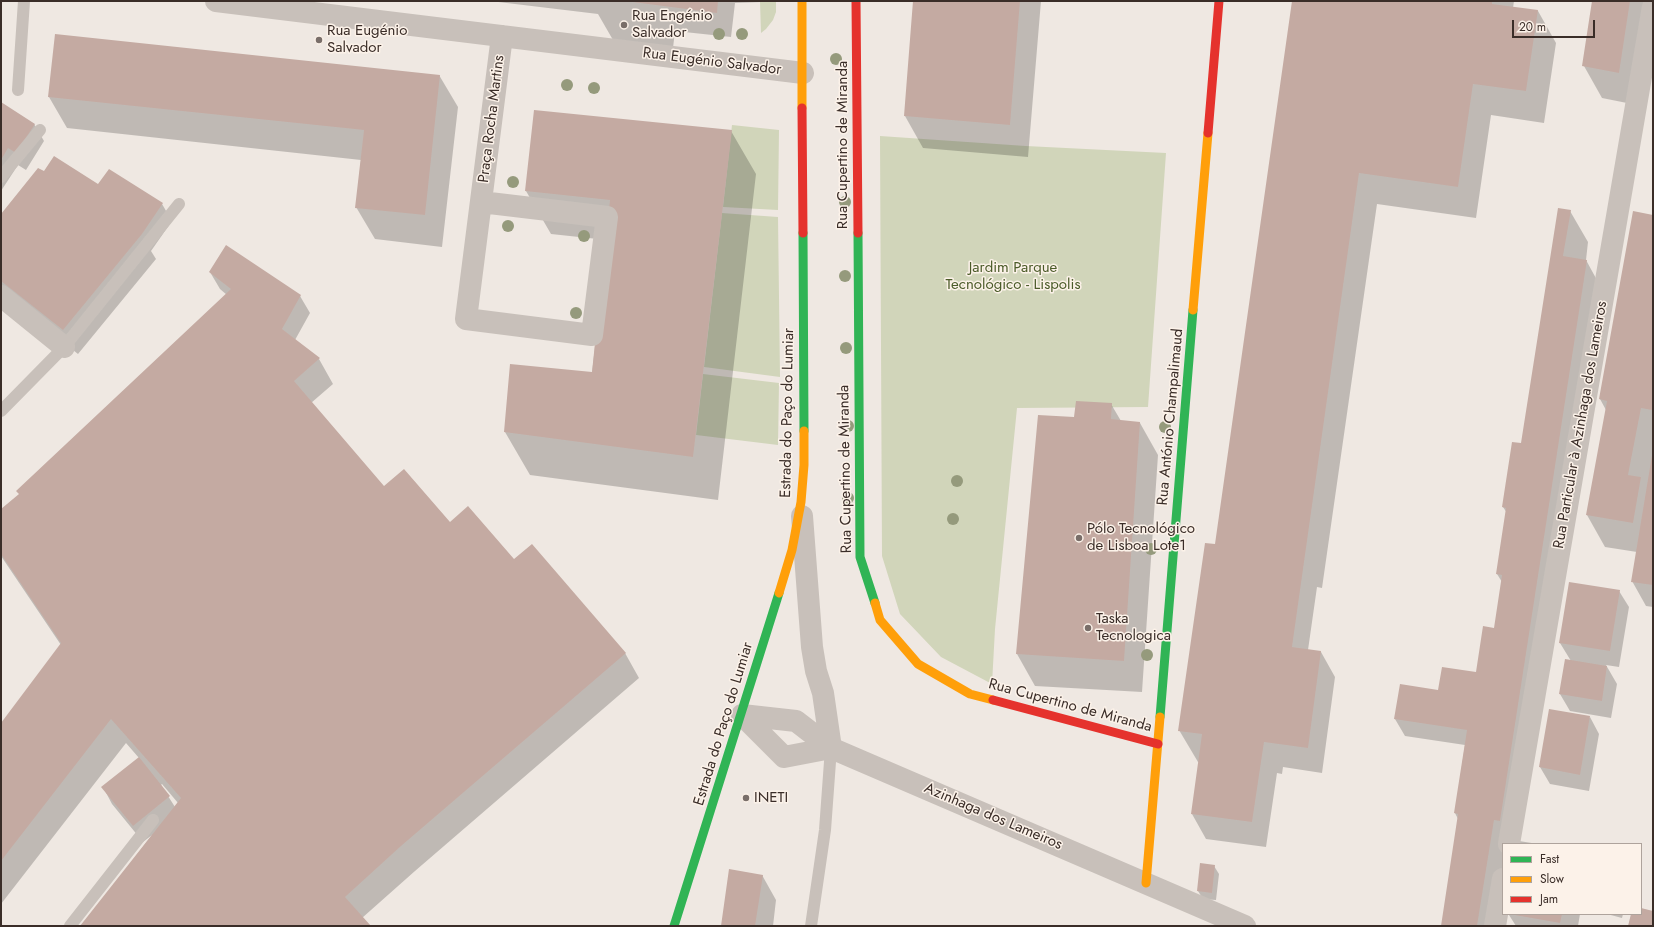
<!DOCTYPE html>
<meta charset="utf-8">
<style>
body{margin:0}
#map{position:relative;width:1654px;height:927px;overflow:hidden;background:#efe8e2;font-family:Jost,sans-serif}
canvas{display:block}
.frame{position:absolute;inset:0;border:2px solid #3a2d28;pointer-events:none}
.legend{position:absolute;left:1502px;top:843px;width:140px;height:72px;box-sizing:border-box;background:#fcf2e9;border:1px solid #aea39c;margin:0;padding:5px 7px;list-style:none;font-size:12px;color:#3a2d28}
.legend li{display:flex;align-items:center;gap:8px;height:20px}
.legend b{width:20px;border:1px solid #aea39c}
.scale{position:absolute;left:1512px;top:20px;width:83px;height:18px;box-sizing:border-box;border:2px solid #3a2d28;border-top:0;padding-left:5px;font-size:12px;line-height:14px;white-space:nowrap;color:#3a2d28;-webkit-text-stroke:3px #fcf2e9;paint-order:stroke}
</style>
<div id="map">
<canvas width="1654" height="927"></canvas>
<div class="frame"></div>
<ul class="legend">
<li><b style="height:5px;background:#30b455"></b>Fast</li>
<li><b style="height:5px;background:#ff9f0a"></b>Slow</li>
<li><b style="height:5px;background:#e5322d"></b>Jam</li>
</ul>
<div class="scale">20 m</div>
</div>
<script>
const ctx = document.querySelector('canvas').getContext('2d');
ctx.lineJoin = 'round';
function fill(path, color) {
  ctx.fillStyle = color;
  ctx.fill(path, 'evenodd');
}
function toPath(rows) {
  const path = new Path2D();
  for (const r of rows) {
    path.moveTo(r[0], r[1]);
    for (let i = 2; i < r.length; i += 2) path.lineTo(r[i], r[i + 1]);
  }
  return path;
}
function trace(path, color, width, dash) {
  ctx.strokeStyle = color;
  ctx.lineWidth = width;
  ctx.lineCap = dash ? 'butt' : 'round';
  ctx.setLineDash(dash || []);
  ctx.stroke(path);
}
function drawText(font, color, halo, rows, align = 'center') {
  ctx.font = font + ' Jost,sans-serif';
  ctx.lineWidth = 3;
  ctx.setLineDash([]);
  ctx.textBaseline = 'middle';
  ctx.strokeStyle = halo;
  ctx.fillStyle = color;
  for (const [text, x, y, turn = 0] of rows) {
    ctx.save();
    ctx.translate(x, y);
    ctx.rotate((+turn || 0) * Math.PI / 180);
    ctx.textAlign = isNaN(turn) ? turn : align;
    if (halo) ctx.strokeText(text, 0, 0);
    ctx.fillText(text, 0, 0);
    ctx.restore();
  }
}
const green = toPath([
 [760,1,776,1,776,12,773,20,766,29,761,33],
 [732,125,779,130,778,210,723,207],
 [880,136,1026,146,1166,153,1148,407,1017,408,995,629,992,684,941,657,900,614,882,556],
 [722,213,778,217,780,377,704,367],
 [703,374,779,383,778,445,696,435]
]);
const shadow = toPath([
 [490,1,762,1,762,2,735,3,731,37,675,31,673,48,613,40,598,14],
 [914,1,1041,1,1028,157,923,148,905,116],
 [1293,1,1514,1,1513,8,1538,11,1556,43,1544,123,1491,115,1476,218,1377,204,1322,588,1317,587,1308,650,1321,652,1335,677,1322,773,1283,767,1282,774,1277,773,1266,847,1206,839,1192,814,1199,762,1198,762,1179,730,1217,545],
 [1593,1,1653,1,1637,105,1602,98,1584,66],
 [439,75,458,107,442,247,375,239,356,207,361,160,67,128,49,97],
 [1,103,34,124,44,141,26,170,18,165,1,191],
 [731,131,756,174,718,500,530,475,505,432,592,373,607,240,551,234,526,191],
 [99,186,162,204,172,221,151,251,156,259,78,354,1,293,1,216],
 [1570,211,1588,242,1586,260,1604,293,1519,841,1538,844,1503,844,1503,908,1500,926,1442,926,1458,819,1455,813,1465,745,1405,736,1395,719,1439,691,1476,674,1495,629,1502,582,1497,574,1507,513,1503,507,1522,444],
 [1634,212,1653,216,1653,607,1646,606,1632,581,1637,552,1605,547,1587,515,1606,410,1600,399],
 [210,272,300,296,310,313,295,340,319,359,333,384,311,403,384,487,514,561,625,653,639,678,415,871,362,918,370,926,82,926,152,835,143,842,112,804,103,787,139,758,126,743,1,904,1,724,61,645,1,556,1,510,20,495,227,295,220,289],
 [162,784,178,803,175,807,161,785],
 [1111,404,1121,421,1140,423,1158,455,1142,692,1035,686,1017,654,1075,418],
 [1619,591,1629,607,1619,667,1606,665,1617,684,1611,718,1570,711,1560,694,1566,660,1571,661,1560,643],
 [1590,717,1599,734,1589,791,1550,784,1540,767],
 [1214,866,1219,874,1216,900,1203,899,1198,891],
 [762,875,776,900,773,926,722,926],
 [1580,914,1578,926,1516,926,1509,915],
 [1607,914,1623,914,1622,918]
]);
const building = toPath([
 [625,1,718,1,717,13],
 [913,1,1020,1,1010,125,904,116],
 [1292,1,1492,1,1492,4,1538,10,1526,91,1473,84,1458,187,1359,173,1292,647,1321,651,1308,748,1264,742,1252,822,1191,814,1202,734,1178,731,1205,543,1215,544],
 [1592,1,1630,1,1619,73,1582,66],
 [55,34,440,75,425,215,355,208,364,130,48,97],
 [1,102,35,124,16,153,8,148,1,160],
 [534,110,732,130,693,457,504,432,510,364,592,372,610,200,525,191],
 [54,156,98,184,109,169,163,203,142,234,63,330,1,281,1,214,38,168,44,171],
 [1558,208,1571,210,1563,256,1587,260,1500,821,1494,820,1477,926,1441,926,1458,814,1454,813,1467,730,1394,719,1400,684,1438,690,1442,667,1476,672,1483,626,1494,628,1502,575,1496,574,1506,508,1502,507,1512,442,1521,443],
 [1633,211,1653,215,1653,406,1652,410,1641,408,1628,475,1641,477,1633,523,1586,515,1607,401,1599,399],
 [226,245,301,295,282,329,320,358,294,381,384,486,404,469,450,522,468,506,514,559,532,544,626,653,401,846,345,897,371,926,80,926,181,798,111,719,1,861,1,723,61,643,1,554,1,509,19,494,16,491,231,289,209,272],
 [1076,401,1112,403,1111,419,1140,422,1124,661,1016,654,1038,415,1074,417],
 [1652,455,1653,455,1653,585,1631,582],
 [1569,582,1620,590,1610,651,1559,643],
 [1565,659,1607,666,1602,701,1559,694],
 [1549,709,1590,716,1580,775,1539,767],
 [139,757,170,796,133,826,101,787],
 [1200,863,1215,865,1212,893,1197,891],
 [729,869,763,875,755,926,721,926],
 [1641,908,1653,911,1653,926,1628,926,1631,914,1641,914],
 [1509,914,1562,914,1560,923]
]);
const lane = toPath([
 [18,90,24,1],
 [1,177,40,130],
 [1,411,64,347,179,204],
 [70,926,153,820],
 [811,926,825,830,831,748]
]);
const street = toPath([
 [216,1,803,73],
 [481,202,607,217,592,335,466,319,502,36],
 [1,296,64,347],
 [802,516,812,647,816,671,823,693,831,748],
 [742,715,796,721,831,748,1245,926],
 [742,715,784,757,831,748],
 [1509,844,1653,7],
 [1495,926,1503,879]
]);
const fast = toPath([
 [803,233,804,431],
 [858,233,860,557,875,603],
 [1160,717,1193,310],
 [674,926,779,593]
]);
const slow = toPath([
 [802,1,802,108],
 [1193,310,1208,133],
 [779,593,792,550,801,502,804,465,804,431],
 [875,603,880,620,918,664,970,694,993,700],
 [1146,883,1160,717]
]);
const jam = toPath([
 [856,1,858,233],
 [802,108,803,233],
 [1208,133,1219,1],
 [993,700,1158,744]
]);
const trees = [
 [719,34],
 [742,34],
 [836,59],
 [567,85],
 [594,88],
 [513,182],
 [845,202],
 [508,226],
 [584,236],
 [845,276],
 [576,313],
 [846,348],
 [848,426],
 [1165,427],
 [957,481],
 [848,498],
 [953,519],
 [1151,549],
 [1147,655]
];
const markers = [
 [624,25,4,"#796e69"],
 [319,40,4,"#796e69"],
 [1079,538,4,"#796e69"],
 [1088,628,4,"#796e69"],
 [746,798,4,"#796e69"]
];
const poiNames = [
 ["Rua Engénio",632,16],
 ["Salvador",632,33],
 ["Rua Eugénio",327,31],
 ["Salvador",327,48],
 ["Pólo Tecnológico",1087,529],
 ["de Lisboa Lote1",1087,546],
 ["Taska",1096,619],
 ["Tecnologica",1096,636],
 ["INETI",754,798]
];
const streetNames = [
 ["Rua Eugénio Salvador",712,62,7],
 ["Praça Rocha Martins",492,119,-83],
 ["Rua Cupertino de Miranda",843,145,-90],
 ["Estrada do Paço do Lumiar",788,413,-89],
 ["Rua António Champalimaud",1171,417,-85],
 ["Rua Particular à Azinhaga dos Lameiros",1581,425,-80],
 ["Rua Cupertino de Miranda",846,469,-91],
 ["Rua Cupertino de Miranda",1070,706,15],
 ["Estrada do Paço do Lumiar",724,724,-73],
 ["Azinhaga dos Lameiros",993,817,23]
];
const parkNames = [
 ["Jardim Parque",1013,268],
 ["Tecnológico - Lispolis",1013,285]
];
fill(green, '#d1d5ba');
fill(shadow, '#0003');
fill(building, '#c4aaa2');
trace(lane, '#c8c0ba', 12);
trace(street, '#c8c0ba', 22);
trace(fast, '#30b455', 9);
trace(slow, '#ff9f0a', 9);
trace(jam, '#e5322d', 9);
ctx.fillStyle = '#959a7c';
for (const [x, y] of trees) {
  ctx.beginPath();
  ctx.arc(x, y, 6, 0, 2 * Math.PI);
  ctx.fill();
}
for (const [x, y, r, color] of markers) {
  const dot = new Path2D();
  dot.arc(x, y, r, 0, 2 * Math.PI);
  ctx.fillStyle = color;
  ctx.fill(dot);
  trace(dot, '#fcf2e9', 1.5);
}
drawText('15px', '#3a2d28', '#fcf2e9', poiNames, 'left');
drawText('15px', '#3a2d28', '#fcf2e9', streetNames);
drawText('15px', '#4b5b29', '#fcf2e9', parkNames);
</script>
